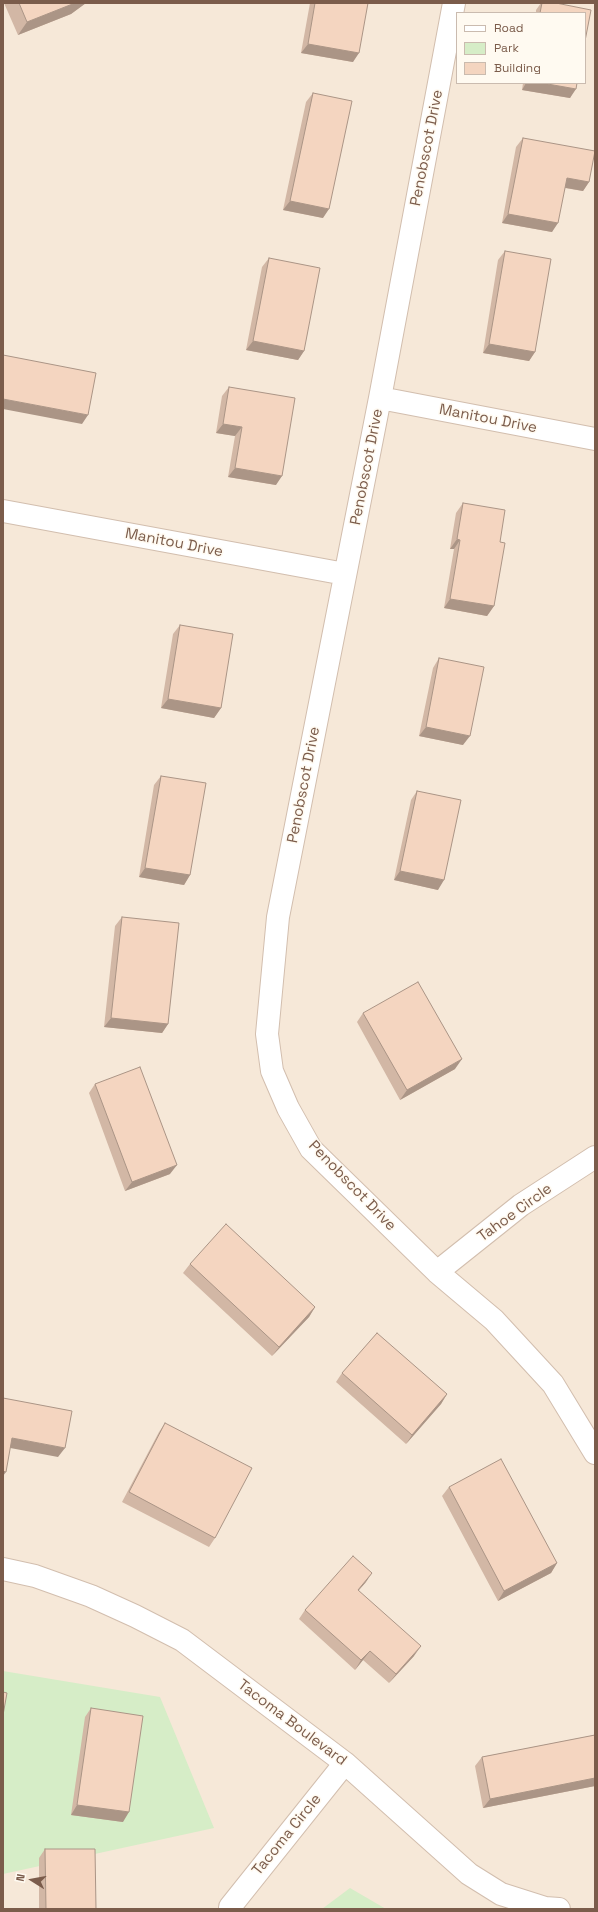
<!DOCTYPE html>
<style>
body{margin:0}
#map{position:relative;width:598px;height:1912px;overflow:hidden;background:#fdf6ea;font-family:"Space Grotesk",sans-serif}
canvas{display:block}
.frame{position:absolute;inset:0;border:4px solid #7b5c4b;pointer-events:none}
.legend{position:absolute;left:456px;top:12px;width:130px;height:72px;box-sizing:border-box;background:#fffaf1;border:1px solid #cabbaf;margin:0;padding:5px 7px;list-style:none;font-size:12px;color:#7b5c4b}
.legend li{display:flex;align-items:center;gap:8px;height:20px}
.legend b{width:20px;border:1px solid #cabbaf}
.north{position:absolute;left:12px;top:1860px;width:40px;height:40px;-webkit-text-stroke:3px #fffaf1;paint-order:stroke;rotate:281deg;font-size:11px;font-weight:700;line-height:16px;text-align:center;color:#7b5c4b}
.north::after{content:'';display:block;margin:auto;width:14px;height:18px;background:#7b5c4b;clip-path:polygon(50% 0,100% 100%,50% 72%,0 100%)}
</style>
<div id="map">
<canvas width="598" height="1912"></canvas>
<div class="frame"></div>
<ul class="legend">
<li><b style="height:5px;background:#fff"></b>Road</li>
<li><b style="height:11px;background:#d6edc7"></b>Park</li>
<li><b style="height:11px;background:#f4d5c0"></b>Building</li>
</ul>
<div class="north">N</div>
</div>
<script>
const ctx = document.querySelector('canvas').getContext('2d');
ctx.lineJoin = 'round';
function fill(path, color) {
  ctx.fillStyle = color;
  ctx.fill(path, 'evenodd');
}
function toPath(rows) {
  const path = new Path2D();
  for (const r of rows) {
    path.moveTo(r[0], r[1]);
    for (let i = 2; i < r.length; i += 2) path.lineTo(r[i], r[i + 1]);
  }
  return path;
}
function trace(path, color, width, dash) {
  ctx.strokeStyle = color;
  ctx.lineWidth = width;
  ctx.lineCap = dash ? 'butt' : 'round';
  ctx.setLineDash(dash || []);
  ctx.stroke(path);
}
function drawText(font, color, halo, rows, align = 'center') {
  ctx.font = font + ' "Space Grotesk",sans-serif';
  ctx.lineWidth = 3;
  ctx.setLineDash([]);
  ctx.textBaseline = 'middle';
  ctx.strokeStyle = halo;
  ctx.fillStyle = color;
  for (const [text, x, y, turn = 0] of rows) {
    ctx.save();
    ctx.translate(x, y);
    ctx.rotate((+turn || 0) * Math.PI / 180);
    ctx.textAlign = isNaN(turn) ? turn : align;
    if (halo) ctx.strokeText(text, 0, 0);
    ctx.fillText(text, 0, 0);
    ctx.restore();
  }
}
const residential = toPath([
 [3,3,595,3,595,1909,3,1909],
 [457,13,585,13,585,83,457,83]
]);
const green = toPath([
 [3,1671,160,1697,214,1828,3,1874],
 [350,1888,386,1909,322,1909]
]);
const minor = toPath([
 [454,3,380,398,278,917,267,1034,272,1071,288,1108,311,1149,437,1272,494,1320,553,1384,595,1453],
 [380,398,595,439],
 [3,511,345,574],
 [437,1272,521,1205,595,1157],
 [3,1569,35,1576,91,1596,135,1616,182,1640,345,1763,469,1874,501,1894,545,1908,559,1909],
 [230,1907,345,1763]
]);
const wall = toPath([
 [4,3,86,3,71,14,18,35],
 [310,3,368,3,353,62,301,53],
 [541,3,556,3,585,13,536,13,536,10],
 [523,83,577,83,570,98,522,90],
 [313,93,323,218,283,210,306,102],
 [523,138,589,182,583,191,565,188,552,232,502,223,516,147],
 [505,251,535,352,529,361,483,353,498,260],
 [269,258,304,351,298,360,246,350,262,267],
 [229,387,276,485,228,477,235,436,216,433,222,396],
 [463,503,500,542,494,606,487,616,444,608,454,549,450,549,456,513],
 [180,625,221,708,214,718,161,708,173,634],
 [439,658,463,745,419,736,433,668],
 [161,776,190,875,184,885,139,877,154,785],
 [417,791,438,890,394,880,411,800],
 [122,917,168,1024,162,1033,104,1027,115,926],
 [363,1013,455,1069,400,1100,357,1022],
 [95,1084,170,1174,125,1191,89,1093],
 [190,1264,315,1307,309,1317,272,1356,183,1273],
 [342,1373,447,1394,441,1404,406,1444,336,1382],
 [165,1423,215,1538,209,1547,122,1502,159,1432],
 [449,1487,557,1563,551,1573,498,1601,442,1496],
 [366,1582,358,1591,414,1656,389,1683,363,1660,355,1670,299,1619,305,1610],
 [91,1708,123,1822,71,1815,85,1717],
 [595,1735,595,1786,483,1808,475,1766,482,1757],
 [45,1849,96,1909,39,1909,39,1858]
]);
const shadedWall = toPath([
 [75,3,86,3,71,14,18,35,27,22],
 [308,44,359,53,353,62,301,53],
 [526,83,542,83,576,89,570,98,522,90],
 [567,178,589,182,583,191,561,187],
 [290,201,329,209,323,218,283,210],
 [508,214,558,223,552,232,502,223],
 [253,341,304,351,298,360,246,350],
 [489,344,535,352,529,361,483,353],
 [3,399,88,415,82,424,3,409],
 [223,424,242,427,235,436,216,433],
 [235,468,282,476,276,485,228,477],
 [457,539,460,540,454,549,450,549],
 [450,599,494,606,487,616,444,608],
 [168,699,221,708,214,718,161,708],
 [426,727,470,736,463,745,419,736],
 [145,868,190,875,184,885,139,877],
 [400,871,444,880,438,890,394,880],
 [111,1018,168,1024,162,1033,104,1027],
 [462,1059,455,1069,400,1100,407,1090],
 [177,1165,170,1174,125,1191,132,1182],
 [315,1307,309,1317,272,1356,279,1347],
 [447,1394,441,1404,406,1444,412,1435],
 [12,1438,65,1448,58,1457,5,1447],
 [3,1471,6,1472,3,1476],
 [557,1563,551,1573,498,1601,504,1591],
 [372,1573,366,1582,351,1599,358,1590],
 [421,1646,414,1656,389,1683,396,1674],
 [370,1651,363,1660,355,1670,361,1660],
 [595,1778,595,1786,483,1808,490,1799],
 [77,1805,129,1812,123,1822,71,1815]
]);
const building = toPath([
 [19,3,75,3,27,22,19,3],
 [315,3,368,3,359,53,308,44,315,3],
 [542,3,556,3,591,10,585,41,585,13,540,13,542,3],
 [542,83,577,83,576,89,542,83],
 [313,93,352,101,329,209,290,201,313,93],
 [523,138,595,151,589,182,567,178,558,223,508,214,523,138],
 [505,251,551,259,535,352,489,344,505,251],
 [269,258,320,268,304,351,253,341,269,258],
 [3,355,96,373,88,415,3,399,3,355],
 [229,387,295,398,282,476,235,468,242,427,223,424,229,387],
 [463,503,505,510,500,542,505,543,494,606,450,599,460,540,457,539,463,503],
 [180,625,233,634,221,708,168,699,180,625],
 [439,658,484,667,470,736,426,727,439,658],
 [161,776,206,783,190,875,145,868,161,776],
 [417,791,461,800,444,880,400,871,417,791],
 [122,917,179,923,168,1024,111,1018,122,917],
 [418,982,462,1059,407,1090,363,1013,418,982],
 [140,1067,177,1165,132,1182,95,1084,140,1067],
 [226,1224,315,1307,279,1347,190,1264,226,1224],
 [377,1333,447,1394,412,1435,342,1373,377,1333],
 [3,1398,72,1411,65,1448,12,1438,6,1472,3,1471,3,1398],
 [165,1423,252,1468,215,1538,129,1492,165,1423],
 [501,1459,557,1563,504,1591,449,1487,501,1459],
 [353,1556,372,1573,358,1590,421,1646,396,1674,370,1651,361,1660,305,1610,353,1556],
 [3,1692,7,1693,3,1715,3,1692],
 [91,1708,143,1716,129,1812,77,1805,91,1708],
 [595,1735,595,1778,490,1799,482,1757,595,1735],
 [45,1849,95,1849,96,1909,46,1909,45,1849]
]);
const streetNames = [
 ["Penobscot Drive",427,148,-79],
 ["Manitou Drive",488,419,11],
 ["Penobscot Drive",367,467,-79],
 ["Manitou Drive",174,543,11],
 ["Penobscot Drive",304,785,-79],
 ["Penobscot Drive",352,1186,46],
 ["Tahoe Circle",515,1213,-36],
 ["Tacoma Boulevard",292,1723,37],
 ["Tacoma Circle",287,1835,-51]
];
fill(residential, '#f6e8d8');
fill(green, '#d6edc7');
trace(minor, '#d2beae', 24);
trace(minor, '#fff', 22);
fill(wall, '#d2b7a5');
fill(shadedWall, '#ab9586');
fill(building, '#f4d5c0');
trace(building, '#ab9586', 1);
drawText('15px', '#7b5c4b', '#fffaf1', streetNames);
</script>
